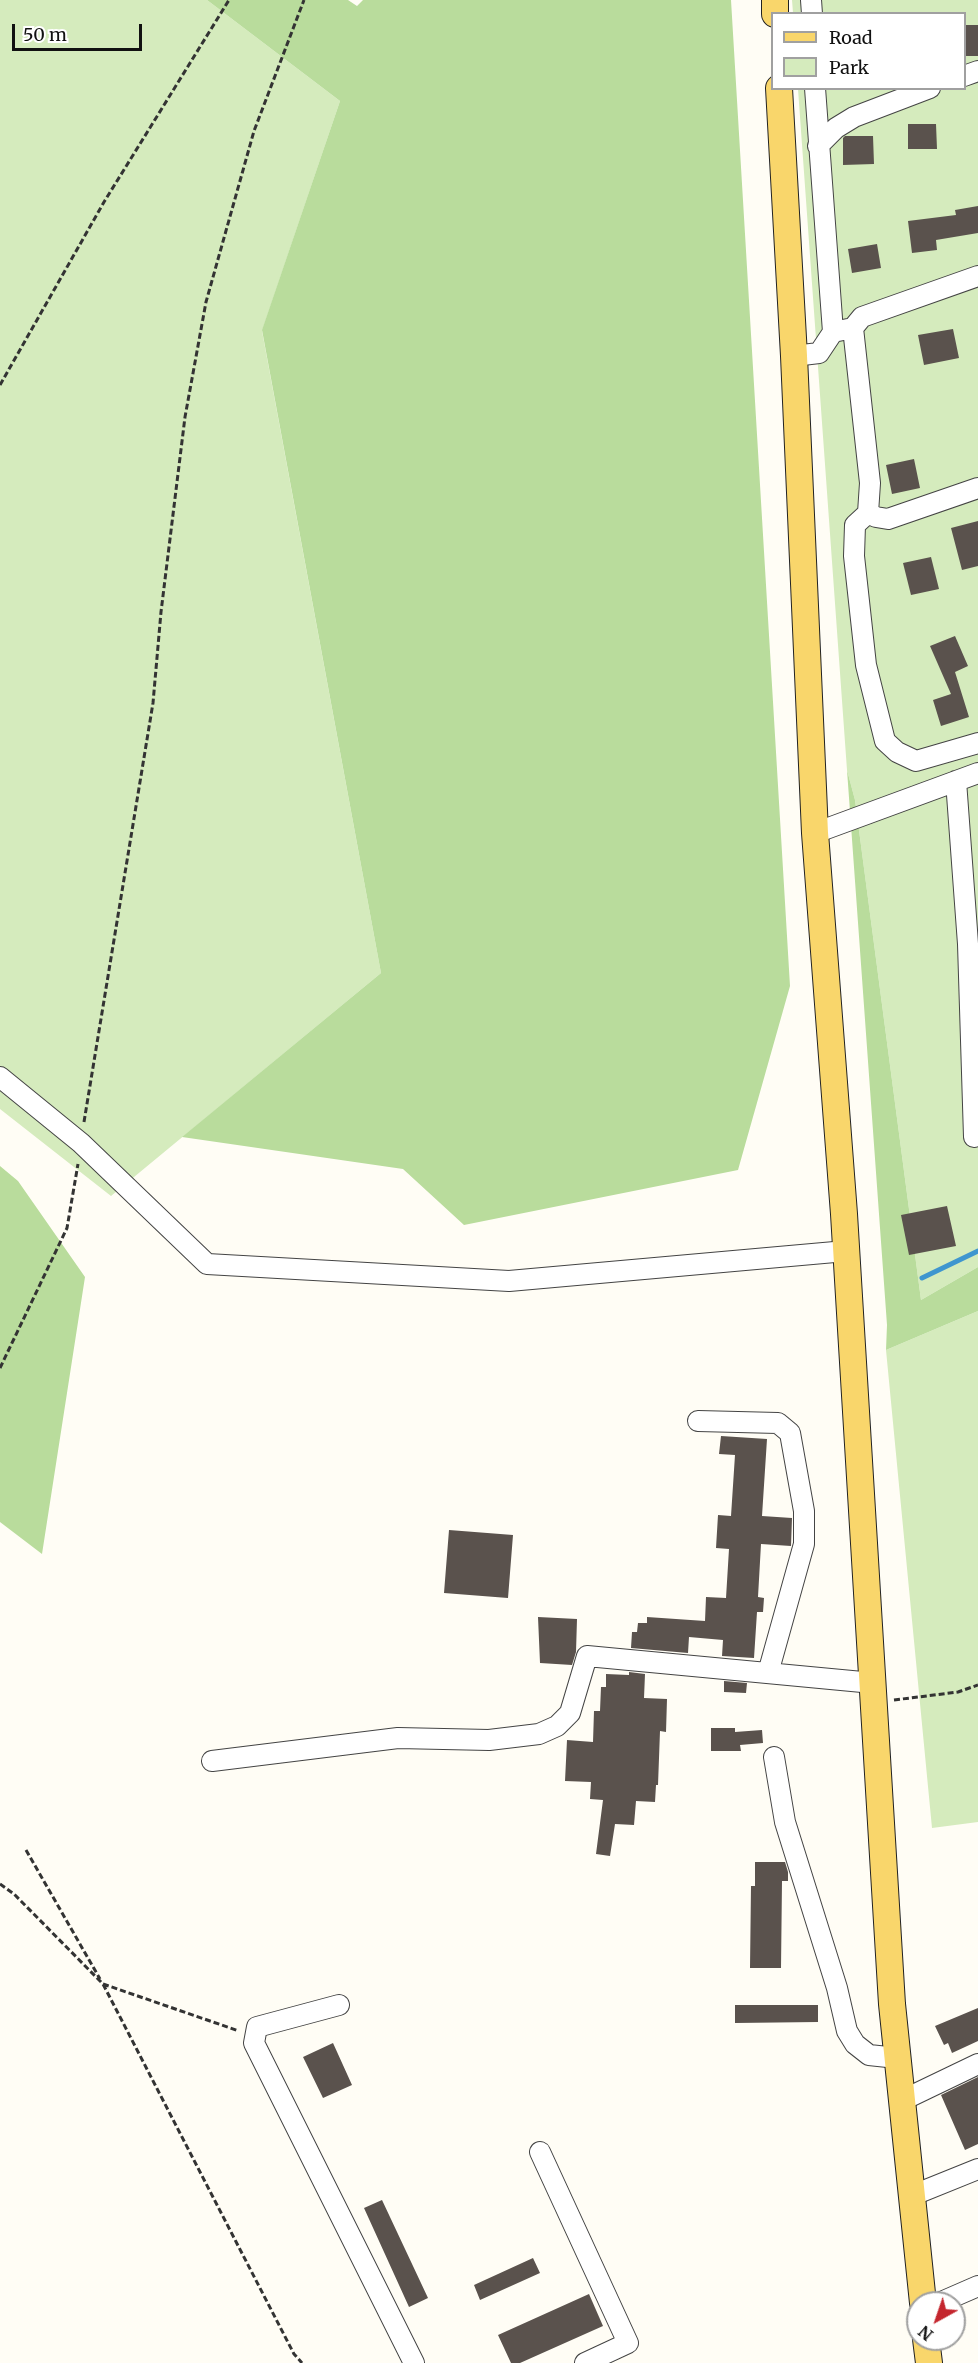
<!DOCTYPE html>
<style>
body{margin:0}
#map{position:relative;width:978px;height:2363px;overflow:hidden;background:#fffdf5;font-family:Merriweather,serif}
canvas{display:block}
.legend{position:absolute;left:771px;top:12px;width:195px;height:78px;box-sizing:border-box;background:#fff;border:2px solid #a0a0a0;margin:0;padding:8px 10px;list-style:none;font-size:18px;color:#111}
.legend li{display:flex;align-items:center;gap:12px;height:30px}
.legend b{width:30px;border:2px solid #a0a0a0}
.north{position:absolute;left:906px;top:2291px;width:60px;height:60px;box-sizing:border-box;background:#fff;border:2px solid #a0a0a0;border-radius:50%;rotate:220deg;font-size:16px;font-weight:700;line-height:24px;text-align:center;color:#111}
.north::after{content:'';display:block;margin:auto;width:21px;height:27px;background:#c4262e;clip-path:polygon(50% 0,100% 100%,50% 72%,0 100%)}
.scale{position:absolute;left:12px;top:24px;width:130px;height:27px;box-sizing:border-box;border:3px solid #111;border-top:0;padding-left:8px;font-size:18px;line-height:21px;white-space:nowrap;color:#111;-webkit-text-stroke:4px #fff;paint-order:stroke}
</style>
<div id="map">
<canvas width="978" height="2363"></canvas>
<ul class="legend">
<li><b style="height:8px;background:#f9d66b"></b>Road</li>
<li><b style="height:16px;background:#d5ebbd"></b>Park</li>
</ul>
<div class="north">N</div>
<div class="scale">50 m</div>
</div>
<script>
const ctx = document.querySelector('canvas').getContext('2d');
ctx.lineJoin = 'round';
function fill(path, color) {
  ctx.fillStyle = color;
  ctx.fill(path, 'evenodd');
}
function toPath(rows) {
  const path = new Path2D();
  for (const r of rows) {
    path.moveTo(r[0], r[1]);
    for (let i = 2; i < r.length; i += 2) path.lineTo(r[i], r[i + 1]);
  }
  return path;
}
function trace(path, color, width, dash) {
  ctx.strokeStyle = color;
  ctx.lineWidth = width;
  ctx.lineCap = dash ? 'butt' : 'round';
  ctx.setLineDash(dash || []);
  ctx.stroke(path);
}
const green = toPath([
 [0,0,207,0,340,101,262,331,381,973,111,1196,0,1109],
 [792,0,978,0,978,1267,921,1300,855,800,847,770,798,89,964,88,964,14,793,13],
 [978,1311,978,1822,932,1828,886,1350]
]);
const forest = toPath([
 [207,0,348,0,357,6,363,0,731,0,790,986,738,1170,464,1225,403,1169,182,1137,381,973,262,330,340,101],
 [847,770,855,800,921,1300,978,1267,978,1311,886,1350,887,1325],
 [0,1166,18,1181,85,1277,42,1554,0,1522]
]);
const stream = toPath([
 [922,1278,978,1251]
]);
const building = toPath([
 [964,25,978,25,978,56,964,56],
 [908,124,936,124,937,149,908,149],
 [845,136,873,136,874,164,843,165,843,138],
 [978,206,978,233,936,240,937,250,912,253,908,221,956,215,955,210],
 [877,244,881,268,852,273,848,249],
 [953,329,959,358,924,365,918,335],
 [914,459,920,488,892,494,886,465],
 [978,521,978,566,962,570,951,528],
 [931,557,939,589,911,595,903,563],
 [955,636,968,666,955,672,969,717,941,726,933,700,951,694,930,646],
 [947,1206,956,1246,909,1255,901,1215],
 [721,1436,767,1439,762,1516,792,1518,791,1546,761,1544,758,1597,764,1598,763,1612,757,1612,754,1658,722,1656,723,1640,689,1637,688,1653,631,1648,632,1632,637,1632,638,1623,647,1623,647,1617,705,1621,706,1597,726,1598,729,1549,716,1548,718,1515,731,1516,735,1455,719,1454],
 [449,1530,513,1535,508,1598,444,1593],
 [538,1617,577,1619,576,1652,572,1665,540,1663],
 [629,1672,645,1674,644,1698,667,1699,666,1732,660,1731,658,1785,656,1785,655,1802,636,1801,634,1825,615,1824,610,1856,596,1854,603,1800,590,1799,591,1782,565,1781,567,1740,593,1742,594,1711,600,1711,601,1687,606,1687,606,1674,629,1675],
 [724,1681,747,1683,746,1693,724,1692],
 [711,1728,735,1728,735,1732,762,1730,763,1743,740,1745,741,1751,711,1751],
 [755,1862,785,1862,788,1872,788,1881,782,1881,781,1968,750,1968,751,1886,755,1886],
 [735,2005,818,2005,818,2022,735,2023],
 [978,2008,978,2041,952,2053,948,2043,944,2045,935,2026],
 [333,2043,352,2085,323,2098,303,2057],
 [978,2077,978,2144,965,2150,941,2095],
 [382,2200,428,2298,409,2307,364,2208],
 [533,2258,540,2273,480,2300,474,2285],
 [589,2294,603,2326,520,2363,511,2363,498,2335]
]);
const path = toPath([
 [0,385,104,202,229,0],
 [84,1122,153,703,161,612,185,417,206,302,254,131,304,0],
 [0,1368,67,1228,78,1164],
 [894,1700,958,1692,978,1685],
 [26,1850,100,1979],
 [0,1884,14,1894,103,1984,294,2354,302,2363],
 [103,1984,239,2031]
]);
const minor = toPath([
 [811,0,812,14],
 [964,76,978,71],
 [815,88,833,332],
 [818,146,836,128,854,117,930,88],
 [853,328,870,483,868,513,855,525,854,556,866,665,885,741,897,752,916,761,978,743],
 [794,356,819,353,833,332,853,328,862,317,978,276],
 [868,513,876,517,888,519,978,488],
 [956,781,968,944,974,1137,978,1135],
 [815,833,978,773],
 [0,1077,81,1143,207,1264,509,1281,846,1251],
 [698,1421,778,1423,790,1433,804,1511,804,1544,768,1673],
 [774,1757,785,1822,837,1988,847,2031,855,2044,869,2055,897,2058],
 [212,1761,398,1738,489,1740,539,1734,557,1726,570,1713,587,1656,873,1683],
 [339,2005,257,2027,254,2043,414,2363],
 [901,2101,978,2064],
 [540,2152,628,2343,585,2363],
 [911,2196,978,2169],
 [939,2303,978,2286]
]);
const major = toPath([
 [775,0,775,14],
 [779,88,794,356,815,833,844,1214,892,2004,923,2303],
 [926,2339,929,2363]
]);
fill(green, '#d5ebbd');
fill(forest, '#b9dc9c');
trace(stream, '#3f96cf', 5);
fill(building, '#5a524d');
trace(minor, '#444', 22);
trace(major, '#222', 28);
trace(path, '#333', 3, [6, 3]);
trace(minor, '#fff', 20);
trace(major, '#f9d66b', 26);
</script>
